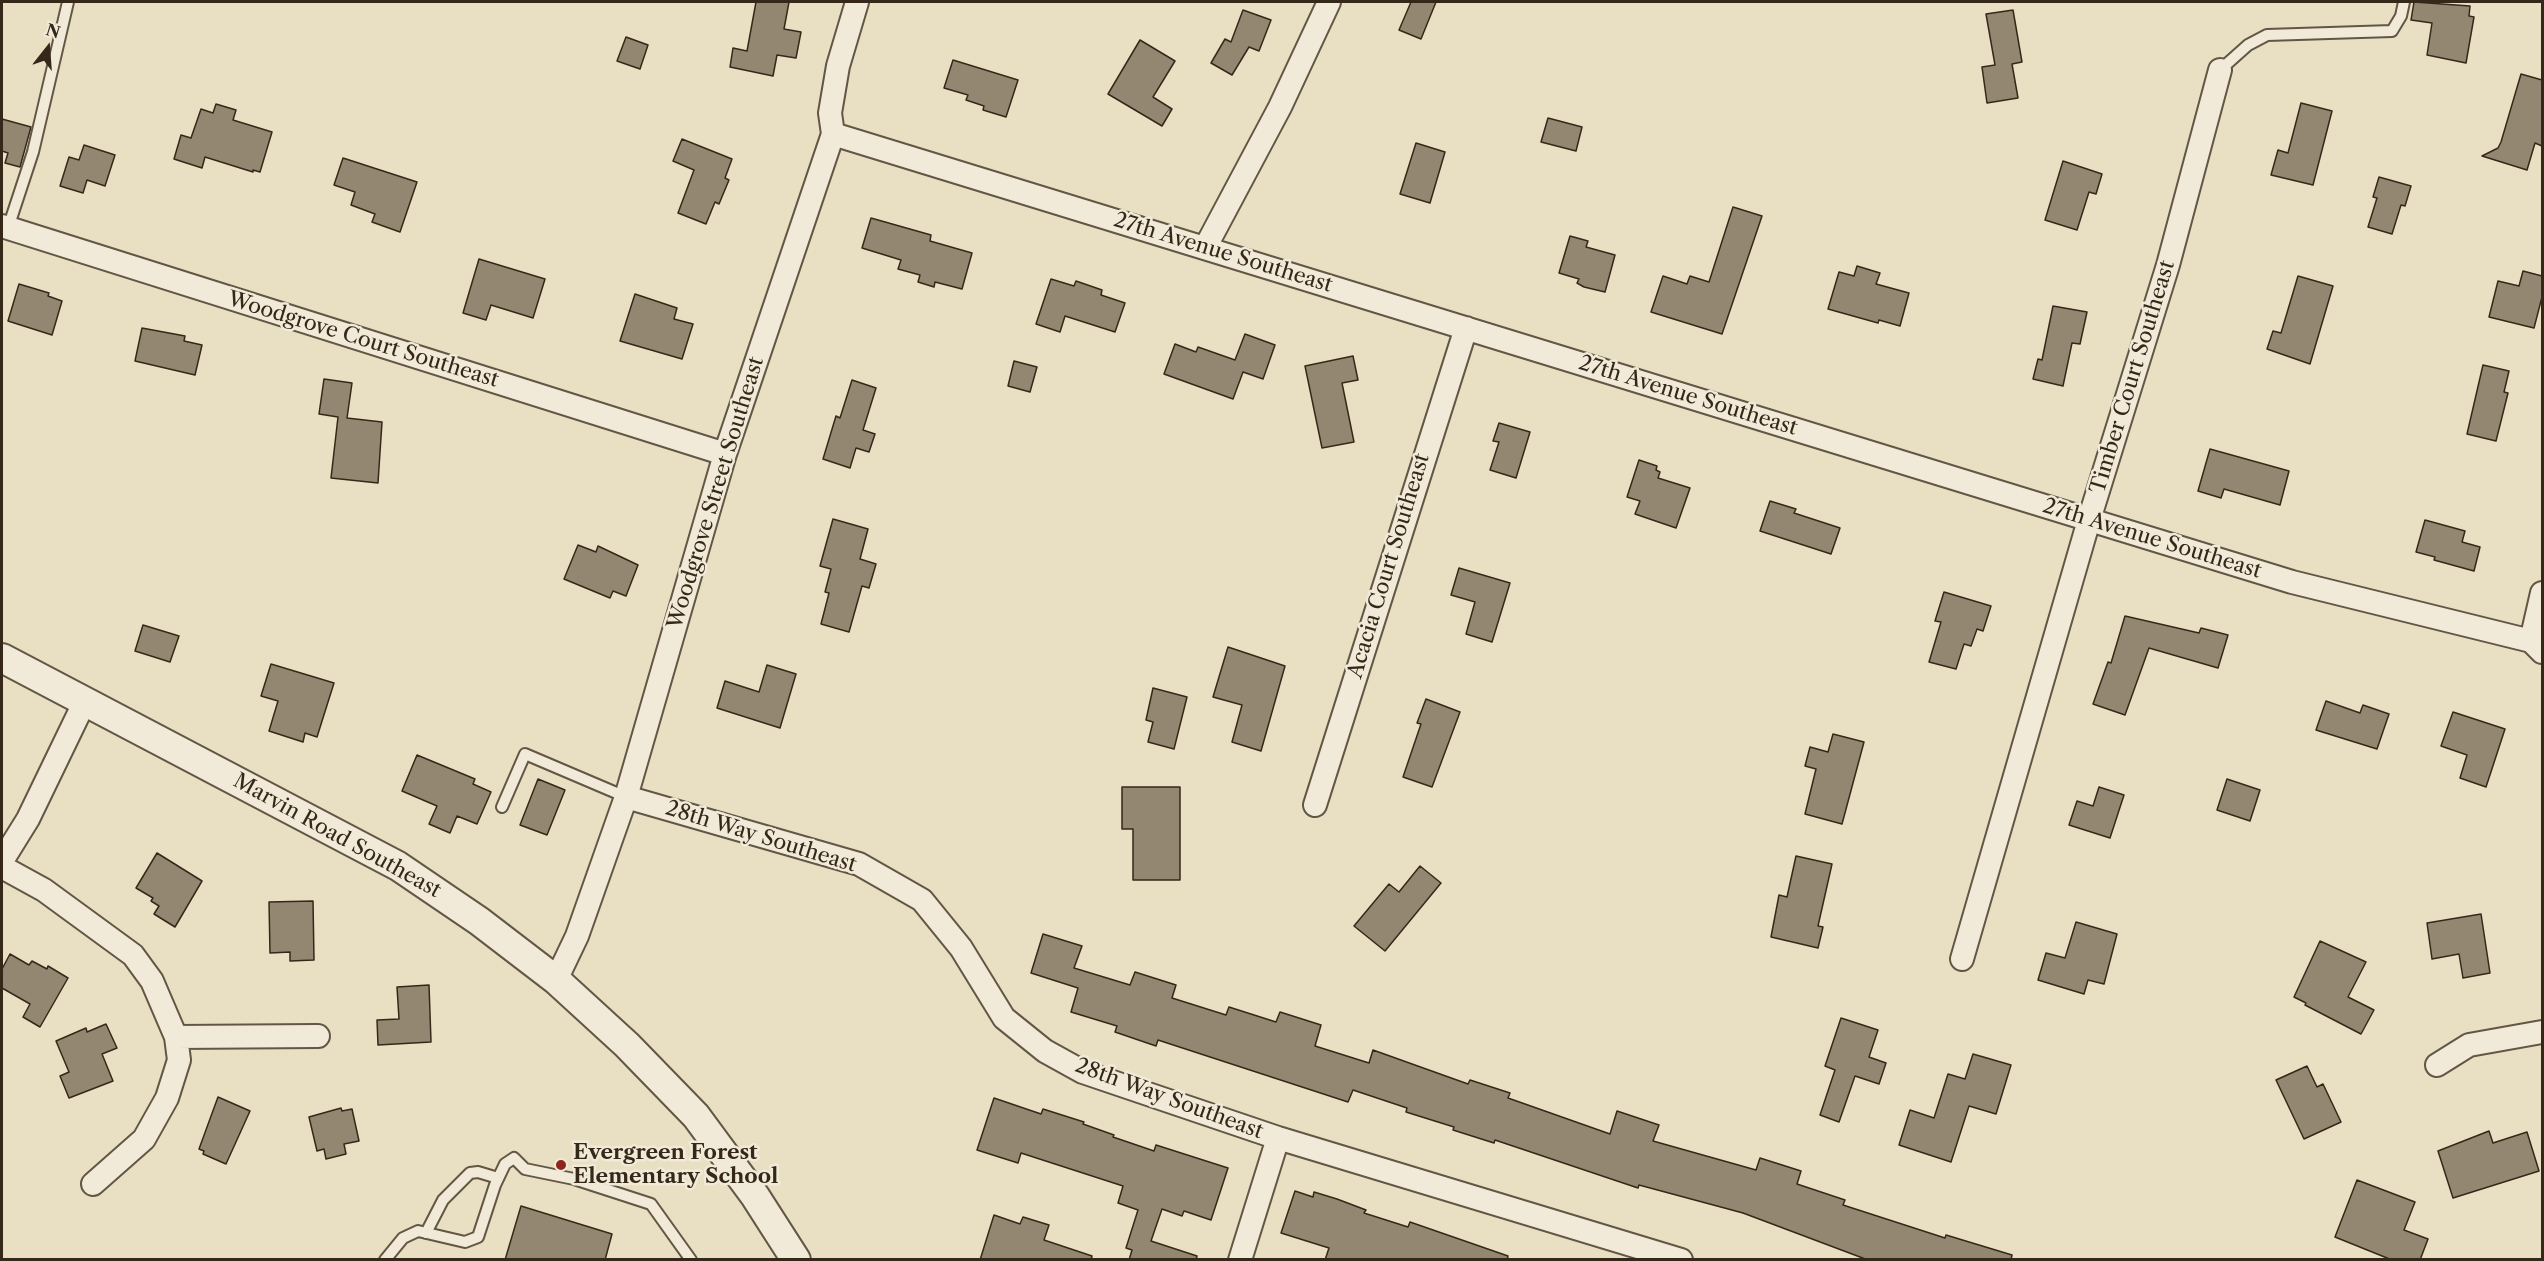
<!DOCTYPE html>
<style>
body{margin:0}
#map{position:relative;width:2544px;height:1261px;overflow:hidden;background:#e9dfc3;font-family:"Libre Caslon Text",serif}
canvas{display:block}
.frame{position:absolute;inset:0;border:3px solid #362819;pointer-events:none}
.north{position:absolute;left:18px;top:18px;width:60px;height:60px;-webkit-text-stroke:4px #f1ead8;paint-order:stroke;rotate:17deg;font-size:16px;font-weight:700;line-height:24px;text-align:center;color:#362819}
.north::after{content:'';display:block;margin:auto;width:21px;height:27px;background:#362819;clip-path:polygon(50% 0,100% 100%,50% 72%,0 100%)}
</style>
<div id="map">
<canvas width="2544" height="1261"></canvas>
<div class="frame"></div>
<div class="north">N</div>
</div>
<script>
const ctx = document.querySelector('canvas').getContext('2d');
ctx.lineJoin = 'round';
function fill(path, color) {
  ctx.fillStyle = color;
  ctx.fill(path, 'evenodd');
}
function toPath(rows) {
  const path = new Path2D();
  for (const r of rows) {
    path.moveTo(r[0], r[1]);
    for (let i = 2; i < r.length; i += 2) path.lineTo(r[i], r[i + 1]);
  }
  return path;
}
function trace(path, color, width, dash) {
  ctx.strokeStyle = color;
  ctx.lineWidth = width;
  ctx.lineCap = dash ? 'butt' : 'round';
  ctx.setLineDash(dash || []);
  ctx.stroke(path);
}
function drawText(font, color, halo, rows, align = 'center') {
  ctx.font = font + ' "Libre Caslon Text",serif';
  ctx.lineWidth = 5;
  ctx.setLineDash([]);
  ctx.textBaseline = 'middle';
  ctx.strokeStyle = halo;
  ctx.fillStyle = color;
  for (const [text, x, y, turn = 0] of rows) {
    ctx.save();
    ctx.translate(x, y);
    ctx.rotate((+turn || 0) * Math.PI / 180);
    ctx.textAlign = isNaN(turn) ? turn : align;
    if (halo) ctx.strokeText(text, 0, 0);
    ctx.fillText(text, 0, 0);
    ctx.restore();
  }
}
const building = toPath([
 [756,2,789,2,784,29,801,32,796,58,777,55,773,76,730,67,733,48,747,51,756,2],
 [1411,2,1436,2,1421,39,1399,30,1411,2],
 [2414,2,2470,6,2469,16,2474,17,2466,63,2427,55,2432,23,2411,20,2414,2],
 [1243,10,1271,20,1259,51,1249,47,1232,75,1211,63,1225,39,1231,42,1243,10],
 [2013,10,2022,62,2012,64,2018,98,1987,103,1982,67,1995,65,1986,14,2013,10],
 [626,37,648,45,640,69,617,61,626,37],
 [1140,40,1175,61,1153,97,1172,109,1162,126,1108,94,1140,40],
 [953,60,1018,80,1006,117,983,110,984,106,966,100,968,95,944,88,953,60],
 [2521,74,2542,80,2542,146,2535,143,2527,170,2482,156,2498,148,2501,142,2521,74],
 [2301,103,2332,111,2313,185,2271,175,2278,150,2288,153,2301,103],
 [216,104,236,110,233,120,272,132,260,172,253,170,253,172,205,157,202,168,174,159,181,135,191,138,201,109,213,113,216,104],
 [1548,118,1582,127,1576,151,1541,142,1548,118],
 [2,119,31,127,20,167,5,163,8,153,2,151,2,119],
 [682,139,732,159,725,178,729,180,719,204,715,202,706,224,678,213,694,170,673,161,682,139],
 [1416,143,1445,152,1430,203,1400,194,1416,143],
 [84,145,115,155,105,186,87,180,83,193,60,186,69,157,79,160,84,145],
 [343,158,417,182,400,232,372,222,375,214,351,205,355,192,334,185,343,158],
 [2063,161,2102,174,2096,194,2089,192,2077,230,2045,220,2063,161],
 [2379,177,2411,186,2405,206,2401,205,2392,234,2368,227,2377,198,2373,197,2379,177],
 [1733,207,1762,216,1722,334,1651,312,1663,276,1687,284,1690,276,1709,282,1733,207],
 [871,218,931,235,930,241,972,253,962,289,935,282,934,287,918,282,920,275,898,269,901,260,862,248,871,218],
 [1570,236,1588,241,1586,247,1615,255,1605,292,1584,287,1577,283,1579,279,1559,273,1570,236],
 [479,259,545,279,533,318,491,305,486,320,463,313,479,259],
 [1857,266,1880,273,1876,284,1909,293,1900,326,1879,320,1878,323,1828,309,1839,272,1854,276,1857,266],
 [2523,271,2542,276,2542,297,2534,328,2489,317,2498,281,2519,286,2523,271],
 [2298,276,2333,286,2310,364,2267,349,2273,331,2281,333,2298,276],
 [1051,279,1074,286,1076,281,1102,290,1101,295,1125,303,1115,332,1065,316,1060,332,1036,324,1051,279],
 [19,284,49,293,48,296,62,301,52,335,8,321,19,284],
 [635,294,677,308,674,319,693,324,682,359,620,341,635,294],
 [2053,306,2087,312,2080,344,2072,343,2063,386,2033,379,2038,359,2042,360,2053,306],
 [142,328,185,336,184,341,202,345,195,375,135,361,142,328],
 [1245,334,1275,345,1263,379,1243,372,1233,399,1164,374,1175,344,1196,352,1198,347,1235,360,1245,334],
 [1353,356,1358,380,1342,383,1354,442,1322,448,1305,366,1353,356],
 [1014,361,1037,367,1030,392,1008,386,1014,361],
 [2483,365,2509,371,2504,392,2508,393,2496,441,2467,434,2483,365],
 [324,379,352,383,347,418,382,422,378,483,331,478,338,417,319,414,324,379],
 [852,380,876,388,863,430,875,434,869,452,856,448,850,468,823,459,836,416,840,418,852,380],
 [1499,423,1530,432,1516,478,1490,470,1499,442,1493,441,1499,423],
 [2210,449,2289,471,2280,505,2224,489,2221,498,2198,491,2210,449],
 [1639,460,1657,466,1656,470,1660,472,1658,478,1690,488,1676,528,1635,514,1640,501,1627,497,1639,460],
 [1770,501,1796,509,1794,513,1840,528,1831,554,1760,531,1770,501],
 [833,519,868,529,860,559,876,564,869,588,862,586,849,632,821,624,829,593,825,592,831,569,820,566,833,519],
 [2425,520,2465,531,2462,542,2480,547,2474,571,2434,560,2435,557,2416,552,2425,520],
 [578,545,596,552,598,546,638,565,626,596,613,591,610,598,564,579,578,545],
 [1459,568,1510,583,1492,642,1466,634,1475,602,1451,595,1459,568],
 [1944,592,1991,606,1983,631,1977,629,1971,646,1964,644,1956,669,1929,662,1941,622,1935,621,1944,592],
 [2125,616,2199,633,2201,628,2228,635,2218,668,2149,648,2125,715,2093,704,2108,662,2111,663,2125,616],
 [143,625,179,636,170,662,135,651,143,625],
 [1228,647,1285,666,1261,751,1232,742,1242,705,1213,697,1228,647],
 [271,664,334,683,317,737,305,733,303,742,269,731,278,701,261,696,271,664],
 [767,665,796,674,780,728,717,708,725,681,759,692,767,665],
 [1153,688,1187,697,1174,749,1148,742,1153,722,1146,720,1153,688],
 [1426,699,1460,712,1432,787,1403,777,1421,724,1417,723,1426,699],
 [2326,701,2360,713,2363,705,2389,714,2377,749,2316,730,2326,701],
 [2453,712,2505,729,2486,787,2460,778,2467,755,2441,746,2453,712],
 [1833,734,1864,742,1842,824,1805,814,1816,769,1805,766,1810,747,1828,752,1833,734],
 [417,755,475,779,473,784,491,792,477,824,457,816,450,833,429,824,437,806,402,791,417,755],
 [538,779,565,790,547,835,520,825,538,779],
 [2227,779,2260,790,2250,821,2217,810,2227,779],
 [1122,787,1180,787,1180,880,1133,880,1133,829,1122,829,1122,787],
 [2099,787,2124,795,2110,838,2069,825,2077,801,2093,806,2099,787],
 [157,853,202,881,175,927,154,914,159,906,151,901,153,898,136,888,157,853],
 [1796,856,1832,864,1818,926,1823,927,1818,948,1771,937,1779,895,1787,897,1796,856],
 [1420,866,1441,883,1385,951,1354,926,1389,884,1399,892,1420,866],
 [313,901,314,960,290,961,290,952,270,953,269,902,313,901],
 [2481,914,2490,973,2463,978,2459,954,2432,959,2427,923,2481,914],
 [2076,922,2117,934,2104,984,2088,980,2084,994,2038,980,2046,953,2065,958,2076,922],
 [1043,934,1082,946,1074,968,1130,985,1135,972,1176,985,1172,998,1226,1015,1229,1007,1276,1022,1280,1012,1321,1025,1315,1046,1369,1063,1373,1050,1468,1084,1470,1080,1510,1093,1508,1098,1610,1134,1617,1111,1659,1125,1653,1141,1756,1170,1760,1158,1801,1171,1797,1184,1845,1200,1843,1205,1945,1238,1946,1235,2012,1255,2011,1260,1868,1260,1743,1213,1639,1185,1638,1188,1495,1140,1494,1143,1453,1130,1454,1127,1406,1112,1407,1108,1353,1090,1348,1102,1158,1040,1156,1046,1115,1032,1117,1026,1071,1012,1078,988,1031,973,1043,934],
 [2320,941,2366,962,2348,997,2374,1010,2361,1034,2305,1005,2306,1003,2294,997,2320,941],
 [10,954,29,965,32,961,47,969,48,966,68,978,40,1027,23,1017,30,1004,2,988,2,969,10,954],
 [429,985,431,1042,378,1045,377,1020,399,1019,397,987,429,985],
 [1841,1018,1878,1030,1869,1057,1886,1063,1879,1084,1855,1076,1839,1122,1820,1115,1835,1070,1825,1066,1841,1018],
 [106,1024,117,1048,102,1054,113,1081,69,1098,60,1076,69,1072,56,1041,86,1028,87,1032,106,1024],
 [1973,1054,2011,1065,1996,1114,1969,1106,1951,1162,1899,1145,1910,1110,1934,1118,1948,1074,1965,1079,1973,1054],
 [2307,1066,2317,1087,2323,1084,2341,1122,2304,1139,2276,1080,2307,1066],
 [218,1097,250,1111,226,1164,203,1154,204,1151,199,1149,218,1097],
 [994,1098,1041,1114,1043,1109,1084,1122,1083,1124,1114,1135,1113,1137,1154,1151,1156,1145,1228,1168,1211,1220,1184,1211,1182,1216,1162,1209,1151,1241,1197,1256,1196,1260,1129,1260,1132,1250,1126,1248,1138,1210,1118,1203,1123,1186,1021,1153,1018,1163,977,1150,994,1098],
 [341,1108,342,1111,352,1109,359,1141,344,1144,346,1154,326,1159,324,1149,317,1151,309,1117,341,1108],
 [2489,1131,2493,1143,2527,1132,2539,1171,2453,1198,2438,1151,2489,1131],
 [2357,1180,2415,1202,2404,1230,2428,1239,2420,1260,2392,1260,2335,1237,2357,1180],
 [1295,1191,1313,1197,1314,1192,1337,1199,1366,1210,1364,1213,1408,1227,1410,1222,1508,1256,1507,1260,1325,1260,1329,1248,1281,1233,1295,1191],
 [521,1206,612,1234,605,1260,505,1260,521,1206],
 [994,1215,1020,1224,1023,1217,1049,1225,1044,1240,1092,1256,1091,1260,980,1260,994,1215]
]);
const service = toPath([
 [2220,70,2248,45,2267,35,2392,31,2401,16,2404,2],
 [8,228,33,152,68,2],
 [502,807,525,754,626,797],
 [426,1233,443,1200,470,1173,478,1172,498,1178],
 [385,1260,403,1238,418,1231,465,1242,478,1237,495,1185,505,1164,514,1158,525,1169,574,1179,651,1204,691,1260]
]);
const minor = toPath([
 [833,134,2292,582,2531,641,2542,652],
 [2,226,725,454],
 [1205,248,1280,107,1329,2],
 [2531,641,2542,593],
 [626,797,859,864,922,900,961,948,1004,1018,1045,1051,1083,1072,1278,1138,1681,1260],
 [1315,805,1466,328],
 [2,861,28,819,85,701],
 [2,867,44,890,133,955,152,981,176,1037,179,1060,167,1098,144,1139,93,1184],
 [1962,959,2089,520,2168,265,2220,70],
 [556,980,577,936,626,797,725,454,833,134,830,113,838,66,857,2],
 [176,1037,318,1036],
 [2437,1065,2469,1045,2542,1032],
 [1240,1260,1278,1138]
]);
const tertiary = toPath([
 [2,658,398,866,479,921,556,980,627,1045,696,1116,755,1196,796,1260]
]);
const markers = [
 [561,1165,6,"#8f2418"]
];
const streetNames = [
 ["27th Avenue Southeast",1223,253,17],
 ["Woodgrove Court Southeast",363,340,17],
 ["Timber Court Southeast",2133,377,-73],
 ["27th Avenue Southeast",1688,396,17],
 ["Woodgrove Street Southeast",716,493,-73],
 ["27th Avenue Southeast",2152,539,17],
 ["Acacia Court Southeast",1389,566,-73],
 ["Marvin Road Southeast",337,836,29],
 ["28th Way Southeast",761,837,17],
 ["28th Way Southeast",1169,1099,20]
];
const poiNames = [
 ["Evergreen Forest",573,1153],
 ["Elementary School",573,1177]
];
fill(building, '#938771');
trace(building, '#362819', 1.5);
trace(service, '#635644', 14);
trace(minor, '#635644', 26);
trace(tertiary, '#635644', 32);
trace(service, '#f1ead8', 10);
trace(minor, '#f1ead8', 22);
trace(tertiary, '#f1ead8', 28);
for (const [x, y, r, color] of markers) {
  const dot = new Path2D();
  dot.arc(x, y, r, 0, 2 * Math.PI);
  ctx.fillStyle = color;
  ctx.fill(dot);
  trace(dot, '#f1ead8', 2);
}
drawText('21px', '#362819', '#f1ead8', streetNames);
drawText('bold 21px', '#362819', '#f1ead8', poiNames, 'left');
</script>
